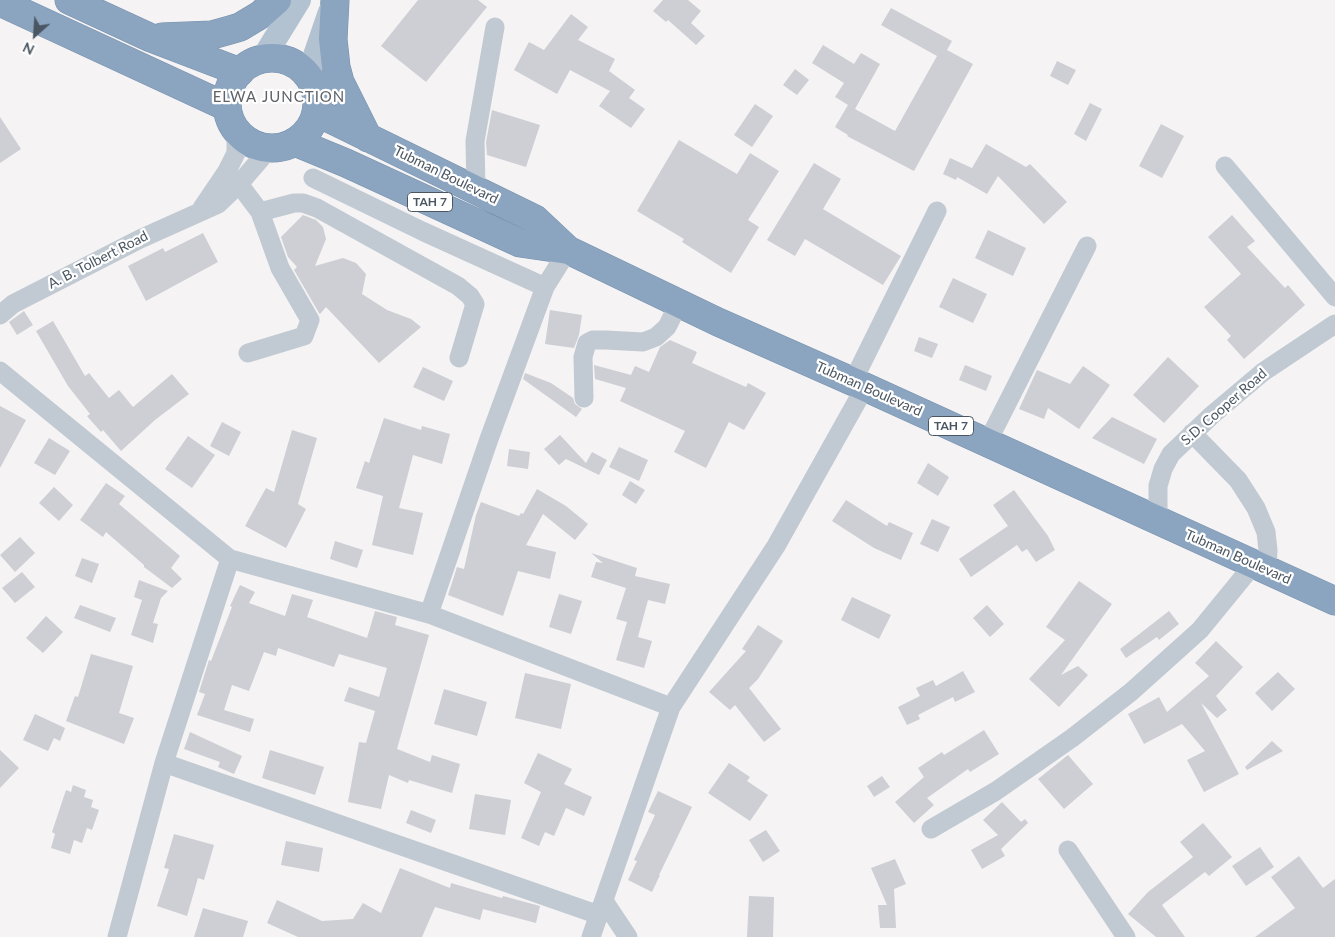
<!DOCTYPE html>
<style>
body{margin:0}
#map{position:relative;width:1335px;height:937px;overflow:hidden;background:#f5f3f3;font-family:Lato,sans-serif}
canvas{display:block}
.north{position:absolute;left:10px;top:10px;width:50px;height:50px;-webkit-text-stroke:4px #fff;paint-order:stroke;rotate:206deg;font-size:14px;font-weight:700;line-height:20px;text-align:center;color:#4a5661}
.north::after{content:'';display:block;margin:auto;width:18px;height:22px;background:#4a5661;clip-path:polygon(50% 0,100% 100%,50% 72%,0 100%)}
</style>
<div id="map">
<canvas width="1335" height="937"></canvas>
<div class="north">N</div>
</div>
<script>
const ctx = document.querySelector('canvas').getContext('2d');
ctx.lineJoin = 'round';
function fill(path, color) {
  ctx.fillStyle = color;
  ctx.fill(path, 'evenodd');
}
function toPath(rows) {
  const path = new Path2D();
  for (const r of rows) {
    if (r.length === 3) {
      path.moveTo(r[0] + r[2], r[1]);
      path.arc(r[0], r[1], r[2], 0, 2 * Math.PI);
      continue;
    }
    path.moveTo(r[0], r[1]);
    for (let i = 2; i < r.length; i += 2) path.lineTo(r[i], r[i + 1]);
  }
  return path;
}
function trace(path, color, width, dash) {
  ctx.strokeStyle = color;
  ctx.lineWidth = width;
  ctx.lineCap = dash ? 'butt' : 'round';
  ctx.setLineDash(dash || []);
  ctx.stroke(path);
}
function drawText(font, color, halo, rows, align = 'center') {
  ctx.font = font + ' Lato,sans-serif';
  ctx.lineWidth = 4.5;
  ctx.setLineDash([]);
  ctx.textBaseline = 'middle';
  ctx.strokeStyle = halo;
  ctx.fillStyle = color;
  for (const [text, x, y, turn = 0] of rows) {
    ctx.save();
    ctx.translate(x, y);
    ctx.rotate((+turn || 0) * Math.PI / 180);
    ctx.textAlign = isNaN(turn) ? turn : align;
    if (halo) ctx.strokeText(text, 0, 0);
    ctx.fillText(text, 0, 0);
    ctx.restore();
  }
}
const building = toPath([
 [418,0,478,0,487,7,426,82,381,46],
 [663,0,688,0,701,11,691,23,705,36,696,45,668,20,666,22,653,11],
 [891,8,952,41,947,50,973,64,914,171,847,136,848,135,835,127,848,105,835,97,844,83,812,63,823,45,854,64,861,53,880,64,855,109,895,131,937,56,881,25],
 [571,14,588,27,578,40,615,59,609,71,635,90,629,98,645,109,631,128,599,106,610,91,570,70,557,94,514,70,529,42,544,50],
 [1057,61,1076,70,1068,85,1050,76],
 [795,69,809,80,797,95,783,85],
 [1090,103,1102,109,1086,141,1074,134],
 [755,104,773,116,752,147,734,135],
 [492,110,540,125,526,167,487,155,486,142],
 [0,117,21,149,0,163],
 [1161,124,1184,136,1162,178,1139,166],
 [679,140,737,174,750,153,779,171,748,220,759,227,731,273,682,242,684,239,637,211],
 [986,144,1026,167,1030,164,1067,202,1044,224,998,176,987,194,957,177,956,180,943,174,950,158,972,168],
 [814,163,841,179,823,209,901,256,883,285,805,239,795,256,767,240],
 [303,215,316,220,323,227,326,239,315,266,343,258,356,263,366,274,362,294,387,310,411,319,421,327,379,363,326,307,320,314,319,313,294,270,297,267,288,257,281,237],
 [1232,215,1255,241,1247,247,1285,288,1288,285,1305,305,1244,359,1227,340,1231,336,1204,307,1241,274,1208,237],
 [988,230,1026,248,1013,276,975,258],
 [203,233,218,262,146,301,128,266,163,248,165,252],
 [953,278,987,294,973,323,939,307],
 [550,310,582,315,579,335,574,348,545,344],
 [24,311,33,325,17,335,9,322],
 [53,321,85,376,89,373,109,398,119,390,133,407,172,374,189,394,155,420,121,451,103,430,101,432,87,416,90,414,68,386,36,331],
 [919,337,938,344,932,358,914,351],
 [670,340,697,352,692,363,746,387,748,383,766,393,744,430,729,422,706,468,674,452,685,431,620,401,626,388,595,379,594,365,631,375,635,366,649,372,660,347],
 [1168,357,1199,386,1164,423,1133,395],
 [965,365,992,376,986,391,959,380],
 [1083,366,1110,385,1079,429,1048,408,1044,419,1019,409,1037,370,1070,384],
 [423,367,453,381,444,401,413,387],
 [525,373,551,383,573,398,575,404,582,409,576,417,523,379],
 [0,406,26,420,0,468],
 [1112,417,1157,439,1144,464,1092,438],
 [384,418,421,430,422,426,450,434,442,464,413,455,399,508,423,513,413,555,372,545,383,496,356,488,365,461,369,463],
 [222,422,241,432,229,456,210,446],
 [292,430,317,438,298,504,306,509,286,548,245,526,266,488,274,492],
 [560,435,586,463,592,452,607,460,599,475,566,459,559,465,544,449],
 [188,436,215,455,192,488,165,469],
 [49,438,70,451,55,475,34,463],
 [619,447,648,460,639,481,609,467],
 [509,449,530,452,528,469,507,466],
 [928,463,949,477,938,496,917,483],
 [630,481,645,490,636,504,622,495],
 [106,483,125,496,119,504,180,556,171,568,182,579,172,588,144,567,144,565,106,532,103,537,80,520],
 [54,487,73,505,59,521,39,503],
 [537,489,566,506,588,524,575,540,543,514,526,545,556,552,550,579,518,571,503,616,448,595,457,567,464,569,476,515,481,502,519,516,521,513,523,514],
 [1014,490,1048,536,1055,550,1036,562,1027,549,1022,552,1017,545,971,577,959,559,1008,526,993,505],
 [846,500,887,526,889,522,913,533,901,560,874,548,832,521],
 [932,519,950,527,938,552,920,544],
 [20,537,35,553,15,572,0,555],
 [335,541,363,550,357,568,330,559],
 [591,553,637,568,635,576,670,584,665,604,648,600,638,637,652,641,644,668,616,660,627,622,616,619,626,588,591,577,596,562,603,563],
 [82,558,99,564,92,583,75,576],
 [22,572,35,587,15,603,2,588],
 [139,580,168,591,161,598,153,623,158,624,153,643,131,635,142,600,134,597],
 [1079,581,1112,604,1061,675,1078,666,1088,675,1059,707,1029,679,1065,640,1046,627],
 [240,585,255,592,249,603,285,616,292,594,313,600,307,617,367,638,375,611,397,617,395,625,429,635,397,749,430,762,432,755,460,764,452,793,409,780,408,783,389,775,381,809,348,802,359,742,366,743,375,711,344,701,349,687,379,697,387,668,339,654,334,667,278,648,276,656,264,652,249,691,232,685,224,710,254,719,250,732,197,715,205,694,199,692,209,660,211,661,232,607,230,606],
 [559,594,582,601,571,634,549,627],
 [852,597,891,615,879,639,841,620],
 [80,605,116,618,110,632,74,618],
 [987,605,1004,624,990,637,973,618],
 [1169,611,1179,624,1159,640,1157,637,1126,658,1120,649],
 [46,616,63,632,43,653,26,638],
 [758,625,783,641,758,679,749,688,781,729,764,742,735,705,730,710,709,692,746,651,742,649],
 [1216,641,1243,667,1216,696,1227,710,1217,718,1201,703,1239,774,1204,792,1187,760,1205,751,1182,724,1144,744,1128,714,1159,697,1167,712,1209,676,1195,663],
 [91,654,133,666,119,713,134,718,124,744,66,721,75,696,78,697],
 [963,671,975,692,955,702,953,697,918,715,920,719,907,725,898,707,920,696,916,688,933,680,936,686],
 [1278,672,1295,689,1272,711,1255,693],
 [525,673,571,684,561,729,515,718],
 [444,689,487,702,477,736,434,724],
 [35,714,65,728,60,741,54,738,48,751,23,740],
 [984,730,999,754,970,772,968,769,927,798,934,805,914,823,895,802,924,777,918,768,942,752,944,755],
 [190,732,242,756,234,774,218,767,220,762,184,749],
 [1272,741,1283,751,1247,770,1245,767],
 [0,750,19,768,0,788],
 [270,750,324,767,315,795,262,778],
 [538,753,572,769,564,784,592,797,584,816,566,808,554,836,545,832,539,846,521,838,541,792,524,783],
 [1068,755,1093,784,1064,809,1038,779],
 [729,763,750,777,747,781,768,795,750,821,708,793],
 [882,776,890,787,874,797,867,786],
 [73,785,86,790,84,797,93,800,91,807,99,810,92,830,87,828,82,843,74,840,70,854,51,848,55,834,52,832,66,790,71,792],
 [658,791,692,807,659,875,660,875,652,892,628,880,637,861,634,860,655,815,648,812],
 [475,794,511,800,505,835,469,829],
 [1002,802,1021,822,1025,819,1028,823,1001,849,1005,856,982,869,971,850,998,835,983,820],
 [411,810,436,820,431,833,406,823],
 [1203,823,1232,857,1209,876,1205,872,1162,905,1185,937,1156,937,1128,914,1148,892,1193,857,1180,842],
 [766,830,780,851,763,862,749,840],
 [174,834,214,845,204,880,198,878,187,916,157,906,169,869,164,868],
 [286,841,323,848,319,872,281,865],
 [1260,847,1274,867,1246,886,1232,866],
 [1299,856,1323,888,1335,879,1335,937,1255,937,1295,908,1271,877],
 [895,859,906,884,894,889,896,928,880,928,878,905,887,905,871,868],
 [400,868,450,888,451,883,502,898,503,896,540,906,536,923,483,909,480,920,435,907,422,937,298,937,267,923,277,900,322,921,353,919,363,903,381,913],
 [749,896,774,897,773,937,747,937],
 [203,908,248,921,243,937,194,937]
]);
const minor = toPath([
 [1225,166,1335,297],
 [313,178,422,231,545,287],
 [239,184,260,212,280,268,310,320,304,336,248,353],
 [476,190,475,141,495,27],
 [202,208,227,171,236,153,236,131],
 [260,212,294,203,303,203,317,208,458,286,470,296,475,304,459,358],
 [0,315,13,304,140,239,218,204,239,184,270,148],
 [0,371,230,559,164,763,117,937],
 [853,381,937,211],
 [584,398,583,357,587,343,593,340,606,340,643,342,656,337,667,327,679,303],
 [1192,433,1238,480,1256,508,1266,532,1268,550,1267,570],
 [987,443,1087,246],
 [1158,520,1158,486,1163,469,1171,454,1212,415,1263,372,1335,324],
 [230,559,429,614,671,707],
 [429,614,489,439,545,287,568,250],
 [164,763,599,915],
 [931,829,996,791,1072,738,1131,692,1200,630,1254,564],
 [1068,850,1126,937],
 [604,901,628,937],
 [591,937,671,707,776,546,865,387]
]);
const major = toPath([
 [262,60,299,0],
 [308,76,330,12]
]);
const highway = toPath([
 [69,0,151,38,240,72],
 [335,0,333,39,336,67,340,82,368,138],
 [0,2,227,107],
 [162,37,212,35,230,30,240,27,260,15,277,0],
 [272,103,45],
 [316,112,535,219,568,250],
 [295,142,346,163,520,243,568,250,718,322,865,387,1335,601]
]);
const shields = [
 [430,202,45],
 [951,426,45]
];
const shieldNames = [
 ["TAH 7",430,202],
 ["TAH 7",951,426]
];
const streetNames = [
 ["Tubman Boulevard",446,175,26],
 ["A. B. Tolbert Road",98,260,-27],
 ["Tubman Boulevard",869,389,24],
 ["S.D. Cooper Road",1224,407,-41],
 ["Tubman Boulevard",1238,557,24]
];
const neighbourhoodNames = [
 ["ELWA JUNCTION",279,97]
];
fill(building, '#cdcfd5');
trace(highway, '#7690ad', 29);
trace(minor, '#c1cad2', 19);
trace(major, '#b3c2d1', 24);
trace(highway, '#8ba5c1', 28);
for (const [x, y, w] of shields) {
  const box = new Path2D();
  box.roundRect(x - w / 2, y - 9.5, w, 19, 4);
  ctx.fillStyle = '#fff';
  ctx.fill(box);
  trace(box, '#4a5661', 1);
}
drawText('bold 12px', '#4a5661', null, shieldNames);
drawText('14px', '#4a5661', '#fff', streetNames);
ctx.letterSpacing = '1px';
drawText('15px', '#5f6368', '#fff', neighbourhoodNames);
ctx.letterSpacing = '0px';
</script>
